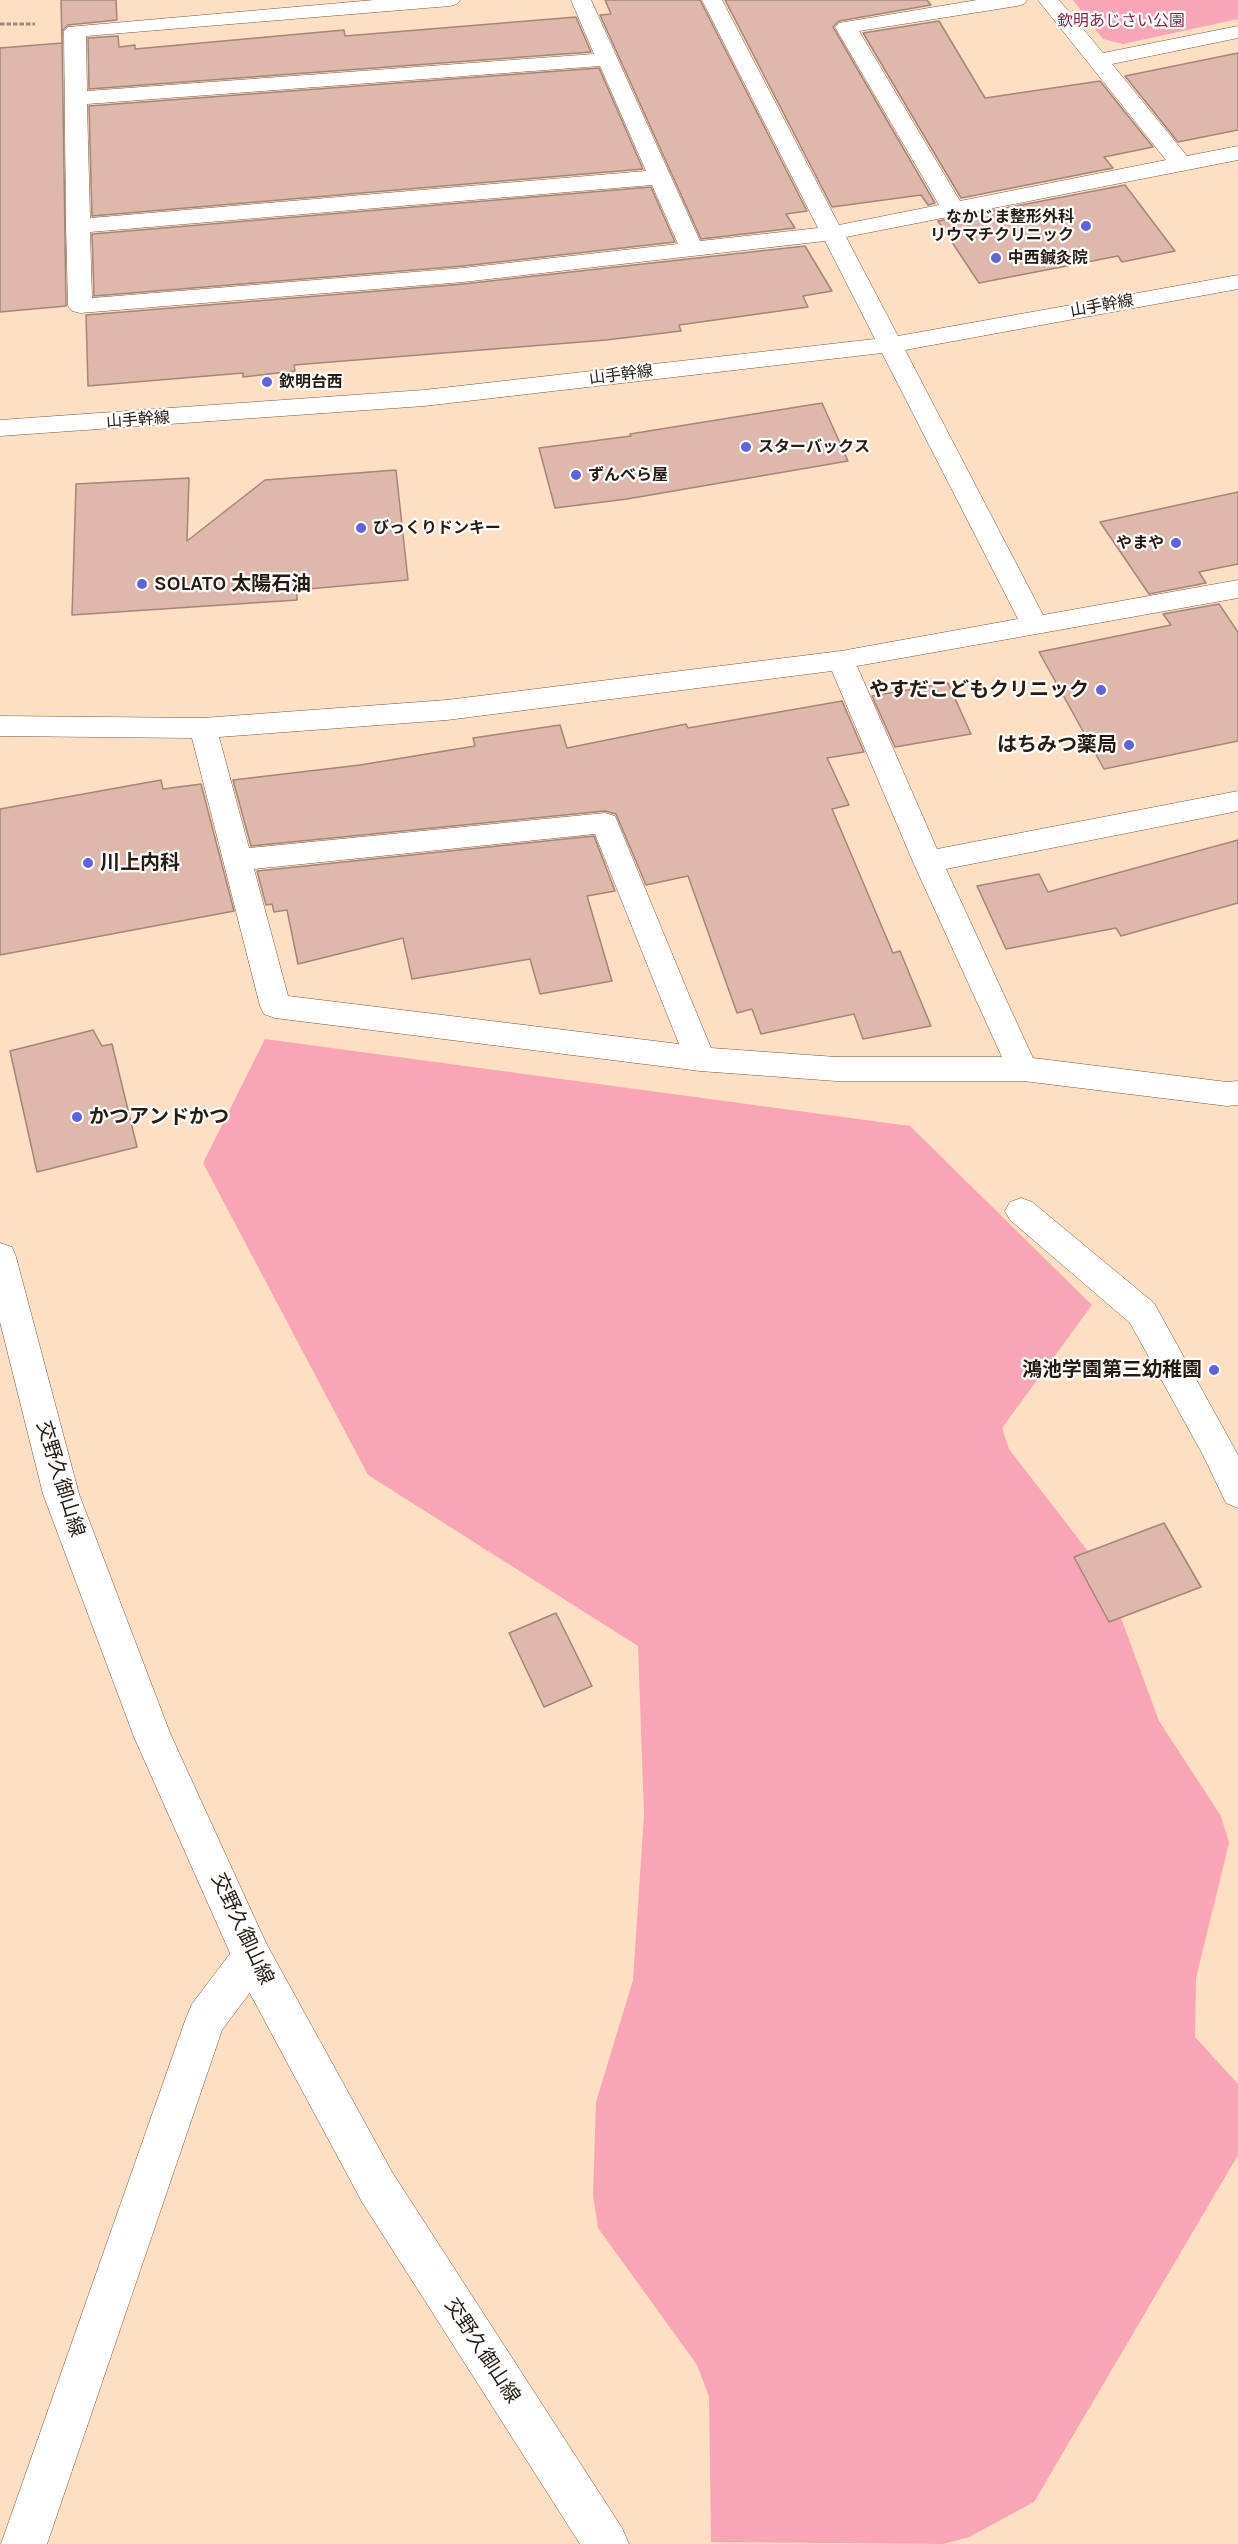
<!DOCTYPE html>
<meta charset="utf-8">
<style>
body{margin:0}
canvas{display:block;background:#fde0c4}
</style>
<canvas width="1238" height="2544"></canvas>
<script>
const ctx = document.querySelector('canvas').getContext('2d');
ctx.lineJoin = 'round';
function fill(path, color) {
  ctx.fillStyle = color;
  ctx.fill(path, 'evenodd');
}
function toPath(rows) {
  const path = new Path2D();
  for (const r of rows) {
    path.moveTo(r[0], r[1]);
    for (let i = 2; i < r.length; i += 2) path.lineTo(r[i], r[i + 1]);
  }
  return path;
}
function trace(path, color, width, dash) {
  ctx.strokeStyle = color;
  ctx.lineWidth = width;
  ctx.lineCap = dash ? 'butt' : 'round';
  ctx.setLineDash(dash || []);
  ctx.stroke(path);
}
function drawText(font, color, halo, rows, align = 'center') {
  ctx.font = font + ' Karla,"Noto Sans JP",sans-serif';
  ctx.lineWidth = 4.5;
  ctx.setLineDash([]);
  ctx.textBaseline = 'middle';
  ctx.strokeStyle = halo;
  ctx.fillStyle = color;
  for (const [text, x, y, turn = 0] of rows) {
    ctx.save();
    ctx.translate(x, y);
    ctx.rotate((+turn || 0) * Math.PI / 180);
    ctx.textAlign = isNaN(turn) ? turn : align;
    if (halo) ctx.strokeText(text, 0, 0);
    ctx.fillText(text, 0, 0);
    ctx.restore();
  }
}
const green = toPath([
 [1073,0,1238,0,1238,19,1123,44,1103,39],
 [265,1039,910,1126,1092,1305,1002,1428,1009,1449,1104,1572,1159,1721,1221,1816,1229,1843,1196,1978,1195,2037,1238,2084,1238,2155,1034,2502,969,2537,943,2544,711,2542,709,2397,697,2365,598,2228,593,2195,596,2102,633,1980,644,1815,638,1646,368,1475,203,1163]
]);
const building = toPath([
 [61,0,116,0,117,20,68,25,62,31,66,306,0,312,0,48,62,43,61,0],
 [605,0,700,0,807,211,786,214,795,228,701,239,600,15,611,14,605,0],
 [725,0,927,0,931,5,839,21,833,27,935,203,928,205,921,195,832,207,725,0],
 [576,17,591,52,89,89,88,38,118,36,119,47,135,45,135,49,344,30,345,36,576,17],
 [939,21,985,98,1100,81,1153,147,1104,157,1113,168,961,198,863,33,939,21],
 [1238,53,1238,130,1178,142,1125,76,1238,53],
 [599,68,643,169,92,216,89,106,599,68],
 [1125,185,1175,251,1122,262,1118,256,979,283,938,221,1125,185],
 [651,187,675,242,463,266,94,296,92,234,651,187],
 [805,246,832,291,803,296,808,307,679,325,681,331,606,340,294,365,295,371,243,377,243,373,88,386,86,315,463,284,805,246],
 [822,403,848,461,627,499,555,508,539,448,631,436,630,434,822,403],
 [396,470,408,580,297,590,297,600,72,615,76,484,189,478,187,541,265,480,396,470],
 [1238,492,1238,564,1199,572,1206,583,1149,594,1100,522,1238,492],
 [1219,604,1238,632,1238,741,1104,769,1039,652,1171,625,1163,614,1219,604],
 [948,683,971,734,895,747,872,696,948,683],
 [842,701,864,752,827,758,849,805,832,809,893,953,900,951,931,1026,863,1039,854,1014,761,1034,752,1009,737,1013,688,876,646,885,616,814,605,811,251,846,233,780,360,765,475,746,473,738,560,725,567,748,686,724,688,728,842,701],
 [161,780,163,789,201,784,234,911,0,955,0,809,161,780],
 [594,836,615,891,587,896,612,981,540,994,530,959,412,979,403,938,298,964,287,910,274,912,272,904,266,905,257,871,594,836],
 [1238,840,1238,903,1121,936,1116,928,1006,949,977,886,1039,874,1048,892,1238,840],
 [93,1030,102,1046,112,1044,137,1147,37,1172,10,1051,93,1030],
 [1164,1523,1201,1587,1109,1622,1074,1557,1164,1523],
 [556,1613,592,1686,544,1707,509,1633,556,1613]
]);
const path = toPath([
 [0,24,35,24]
]);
const minor = toPath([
 [374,0,460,0,457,4,450,6,86,36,87,91,594,54,571,0,591,0,700,241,818,228,702,0,722,0,839,225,939,205,835,27,839,23,977,0,1027,0,1024,4,1017,6,859,31,960,201,1166,160,1038,0,1059,0,1103,53,1238,26,1238,38,1112,64,1187,156,1238,146,1238,160,846,237,898,336,1238,275,1238,289,905,350,1043,615,1238,580,1238,598,857,666,937,849,1238,791,1238,811,946,869,1033,1058,1227,1082,1238,1081,1238,1105,1227,1106,1023,1081,836,1081,700,1071,275,1018,264,1014,260,1006,192,738,0,736,0,716,203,718,447,700,841,651,1018,619,882,353,424,406,0,436,0,420,424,390,875,339,825,241,463,282,80,313,72,311,68,306,66,226,64,31,68,27,374,0],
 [600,66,646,171,90,218,87,104,600,66],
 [652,185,678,244,463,268,92,298,90,232,652,185],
 [832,671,913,862,1002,1057,836,1057,711,1048,615,816,605,813,249,848,219,737,447,720,832,671],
 [595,834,679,1044,288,996,254,869,595,834],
 [1021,1198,1032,1202,1154,1303,1238,1455,1238,1508,1226,1503,1203,1455,1130,1323,1010,1220,1005,1211,1010,1202,1021,1198],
 [252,1937,266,1943,272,1957,266,1971,222,2030,47,2544,1,2544,186,2018,192,2004,238,1943,252,1937]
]);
const major = toPath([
 [0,1243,12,1247,16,1257,79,1494,170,1733,266,1943,392,2172,622,2528,629,2544,580,2544,362,2202,238,1971,134,1737,43,1494,0,1322,0,1243]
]);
const markers = [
 [1086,226,6,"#6064dc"],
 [996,258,6,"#6064dc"],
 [267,382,6,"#6064dc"],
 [746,447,6,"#6064dc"],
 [576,475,6,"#6064dc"],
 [361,528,6,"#6064dc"],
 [1176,543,6,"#6064dc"],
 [142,584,6,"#6064dc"],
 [1101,690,6,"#6064dc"],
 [1129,745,6,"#6064dc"],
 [88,863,6,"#6064dc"],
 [77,1117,6,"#6064dc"],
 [1214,1370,6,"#6064dc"]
];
const farParknames = [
 ["欽明あじさい公園",1121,21]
];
const farPoinames = [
 ["なかじま整形外科",1074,217,"right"],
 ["リウマチクリニック",1074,235,"right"],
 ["中西鍼灸院",1008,258],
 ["欽明台西",279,382],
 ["スターバックス",758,447],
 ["ずんべら屋",588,475],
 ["びっくりドンキー",373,528],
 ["やまや",1164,543,"right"]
];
const farStreetnames = [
 ["山手幹線",1102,306,-10],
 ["山手幹線",621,375,-7],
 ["山手幹線",138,420,-4]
];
const poiNames = [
 ["SOLATO 太陽石油",154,584],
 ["やすだこどもクリニック",1089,690,"right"],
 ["はちみつ薬局",1117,745,"right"],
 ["川上内科",100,863],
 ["かつアンドかつ",89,1117],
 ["鴻池学園第三幼稚園",1202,1370,"right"]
];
const streetNames = [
 ["交野久御山線",60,1479,73],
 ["交野久御山線",242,1929,65],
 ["交野久御山線",482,2351,57]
];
fill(green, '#f8a6b6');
fill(building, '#dfb8ac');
trace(building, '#a78378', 1.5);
trace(minor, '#705840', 1);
trace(major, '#705840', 1);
trace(path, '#9d8874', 3, [4.5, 2]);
fill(minor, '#fff');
fill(major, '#fff');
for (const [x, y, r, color] of markers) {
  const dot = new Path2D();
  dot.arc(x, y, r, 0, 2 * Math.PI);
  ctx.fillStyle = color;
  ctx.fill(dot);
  trace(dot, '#fff', 2);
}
drawText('16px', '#892343', '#fff', farParknames);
drawText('bold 16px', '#251b11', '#fff', farPoinames, 'left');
drawText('16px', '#251b11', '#fff', farStreetnames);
drawText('bold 20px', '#251b11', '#fff', poiNames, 'left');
drawText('20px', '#251b11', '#fff', streetNames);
</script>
